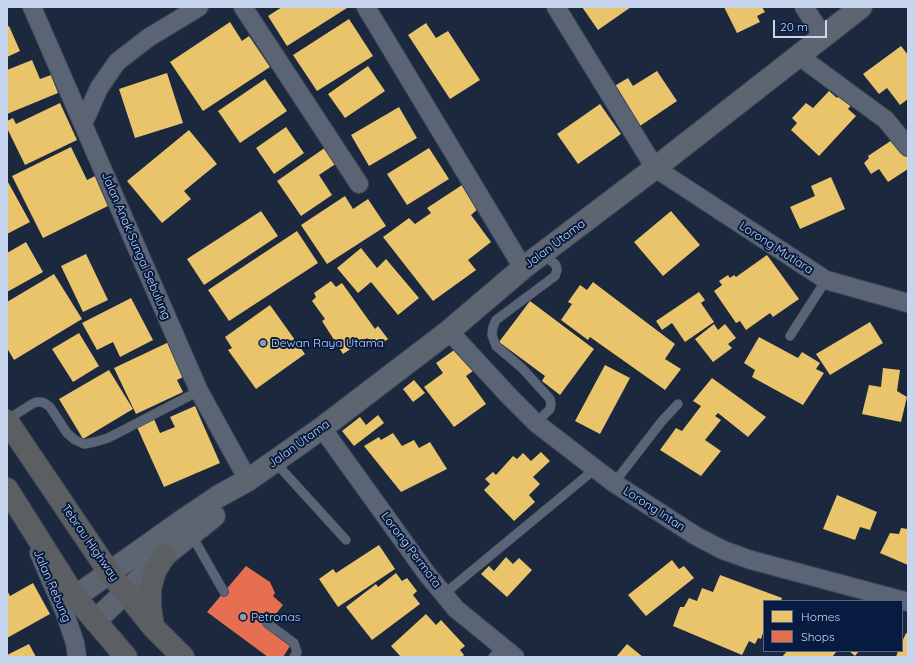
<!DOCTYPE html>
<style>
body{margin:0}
#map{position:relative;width:915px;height:664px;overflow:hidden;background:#1c283e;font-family:Quicksand,sans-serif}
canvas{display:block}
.frame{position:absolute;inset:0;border:8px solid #c7d6ee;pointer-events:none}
.legend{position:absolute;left:763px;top:600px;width:140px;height:52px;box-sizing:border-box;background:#061b3f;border:1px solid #536685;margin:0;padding:5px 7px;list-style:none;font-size:12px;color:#c7d6ee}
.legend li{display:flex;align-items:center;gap:8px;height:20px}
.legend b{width:20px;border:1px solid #536685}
.scale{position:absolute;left:773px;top:20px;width:54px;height:18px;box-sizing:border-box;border:2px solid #c7d6ee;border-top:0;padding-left:5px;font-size:12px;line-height:14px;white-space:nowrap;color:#c7d6ee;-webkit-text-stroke:3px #061b3f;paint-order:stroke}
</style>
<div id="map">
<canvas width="915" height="664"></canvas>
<div class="frame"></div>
<ul class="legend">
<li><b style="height:11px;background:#e9c46a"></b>Homes</li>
<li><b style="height:11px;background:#e76f51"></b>Shops</li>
</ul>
<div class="scale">20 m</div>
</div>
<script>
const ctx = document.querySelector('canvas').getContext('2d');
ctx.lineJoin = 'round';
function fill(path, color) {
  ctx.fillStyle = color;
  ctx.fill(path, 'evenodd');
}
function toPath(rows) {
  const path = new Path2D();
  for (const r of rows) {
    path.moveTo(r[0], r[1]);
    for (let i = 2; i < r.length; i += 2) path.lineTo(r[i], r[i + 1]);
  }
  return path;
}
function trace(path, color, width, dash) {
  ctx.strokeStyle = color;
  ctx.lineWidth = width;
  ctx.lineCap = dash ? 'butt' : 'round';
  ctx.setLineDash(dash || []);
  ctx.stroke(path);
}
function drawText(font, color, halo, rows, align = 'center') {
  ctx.font = font + ' Quicksand,sans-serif';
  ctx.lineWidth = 4;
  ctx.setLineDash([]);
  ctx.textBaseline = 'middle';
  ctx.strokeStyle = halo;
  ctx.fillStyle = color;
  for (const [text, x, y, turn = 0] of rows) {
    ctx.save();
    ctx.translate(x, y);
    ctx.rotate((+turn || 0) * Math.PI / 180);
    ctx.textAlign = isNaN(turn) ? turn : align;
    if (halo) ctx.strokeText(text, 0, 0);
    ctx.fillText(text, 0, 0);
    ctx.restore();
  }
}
const homes = toPath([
 [282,7,347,7,347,8,287,46,268,16],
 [582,7,631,7,598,30],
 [724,7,762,7,765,12,757,16,760,22,737,33],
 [349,19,373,56,317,91,293,55],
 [230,22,242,41,249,36,270,67,203,111,170,62],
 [426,23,436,38,448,31,480,80,450,99,408,35],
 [9,26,20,51,7,57,7,27],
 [901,46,908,55,908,99,900,105,887,88,879,94,863,74],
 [32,60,40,79,51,75,58,93,7,114,7,70],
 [368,66,385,91,345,118,328,94],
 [657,71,677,101,637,128,611,88,628,78,633,86],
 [167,73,183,123,135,138,119,89],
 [265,79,287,111,240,143,218,111],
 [829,91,837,98,842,92,853,103,848,109,856,116,819,156,791,130,797,123,792,118,806,103,813,108],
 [60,103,77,140,25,165,7,128,7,121,13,118,16,124],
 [600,104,621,134,578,164,557,134],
 [399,107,417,138,369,166,351,135],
 [286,127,304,153,274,174,256,148],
 [189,130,217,164,184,191,191,199,162,223,127,181],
 [898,136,908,151,908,169,888,182,879,169,871,174,864,163,869,158,868,156],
 [71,147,87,180,99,174,114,203,43,238,12,176],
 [326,147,337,163,319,175,332,195,301,216,277,181],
 [429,148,449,179,407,205,387,174],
 [831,177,845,209,800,229,790,207,815,196,811,186],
 [8,182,30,222,7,234,7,183],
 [462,185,479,208,471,215,491,242,468,260,476,270,433,301,383,237,409,218,415,224,431,213,427,208],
 [345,196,353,209,368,199,386,226,327,264,301,225],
 [261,211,278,236,204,285,187,259],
 [671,211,700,245,663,276,634,242],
 [297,231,318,263,229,321,208,290],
 [26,242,43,272,7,292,7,253],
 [361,248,377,268,386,259,419,298,398,315,371,282,358,293,337,268],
 [86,254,108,300,83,312,61,266],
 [767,255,799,299,773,317,770,313,746,330,740,321,736,323,714,291,722,285,719,281,728,275,730,278,734,275,736,277],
 [54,274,82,319,14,360,7,348,7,302],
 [331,281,336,287,342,283,375,329,378,326,388,339,375,348,367,338,343,354,322,321,325,319,312,301,316,297,314,293],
 [593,282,675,344,665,359,681,369,665,390,590,337,588,340,561,320,572,304,568,302,580,285,587,290],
 [699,292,705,300,701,303,714,322,685,342,672,323,662,330,656,321],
 [131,298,153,340,120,357,113,342,97,350,82,323],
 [530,301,594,349,560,395,542,381,545,376,499,342],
 [270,305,305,354,256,389,228,350,232,348,225,337],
 [870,322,883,343,830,375,816,354],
 [714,324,718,330,725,324,736,338,728,344,732,348,713,362,695,339],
 [79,333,99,366,73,382,52,349],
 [759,337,798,358,802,352,820,363,816,369,824,373,803,405,752,377,755,370,744,363],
 [169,342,185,376,177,380,183,392,136,414,114,368],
 [457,348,473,371,466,376,486,404,454,427,424,387,443,373,436,363],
 [605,365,630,378,600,434,575,421],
 [883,368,900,370,897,391,907,397,901,422,862,414,869,385,881,387],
 [109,370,133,409,83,439,59,399],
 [712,378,766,417,748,437,718,413,715,416,721,420,705,440,721,451,701,476,660,450,676,428,682,431,701,406,693,401],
 [414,380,425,393,413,402,403,389],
 [195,406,220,463,164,487,137,427,154,419,160,433,175,427,170,417],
 [378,415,384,423,354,446,342,431,360,417,366,425],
 [393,433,402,446,414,440,419,448,430,442,447,469,401,492,364,446,379,437,381,440],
 [541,452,550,461,533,477,540,484,529,495,535,502,514,521,484,490,490,484,485,479,493,472,496,475,513,456,517,459,523,453,531,461],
 [837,495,877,512,870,530,860,527,855,540,823,529],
 [901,528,908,529,908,565,880,553,890,533,899,534],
 [379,545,395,569,338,607,319,579,333,569,336,573],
 [506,557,513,564,519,558,532,570,507,597,481,574,489,566,494,571],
 [672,560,679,569,684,566,694,578,646,616,628,595],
 [396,573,402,581,407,578,417,591,413,595,420,604,372,640,346,607,376,584,378,587],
 [720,575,782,598,781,601,764,601,764,630,761,639,758,638,755,644,749,641,742,655,673,626,680,607,684,607,689,598,697,601,702,588,713,592],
 [33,583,50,614,7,638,7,590,10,596],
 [426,614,436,625,441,620,465,646,460,650,464,655,462,657,401,657,391,646],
 [906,633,908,634,908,657,896,657,898,651,902,651,902,642],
 [29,644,36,657,7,657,7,655],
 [627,644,643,657,616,657],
 [787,651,837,651,832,657,828,656,828,657,782,657],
 [849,651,859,651,855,656]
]);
const shops = toPath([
 [246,566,270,582,275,593,273,596,283,605,265,627,290,646,283,657,268,657,207,612]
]);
const lane = toPath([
 [790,336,826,280],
 [7,420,32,404,36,402,42,402,46,404,50,407,67,433,75,440,84,444,95,442,108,438,199,391],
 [536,423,550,409,551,404,550,399,522,368,496,346,492,335,493,327,496,320,555,276,557,270,556,265,542,253],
 [275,462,346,540],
 [614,483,662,421,678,404],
 [191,534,224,592],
 [444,594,595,469],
 [267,623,294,643,297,652,294,657],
 [493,657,503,647]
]);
const street = toPath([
 [32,7,199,391,248,480],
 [243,7,359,184],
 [366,7,523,268],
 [556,7,655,168,826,280,908,303],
 [804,7,823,36],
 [799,56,886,120,908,147],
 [83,124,99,88,117,62,148,38,199,7],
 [449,331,508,395,536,423,614,483,696,536,723,550,751,560,908,602],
 [322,428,427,574,456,609,515,657],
 [39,553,65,613,75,643,77,657]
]);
const secondary = toPath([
 [75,597,182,521,219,496,248,480,322,428,449,331,523,268,655,168,861,7],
 [95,621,165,555,214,516]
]);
const highway = toPath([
 [7,421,109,572,153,627,183,657],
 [7,489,75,597,126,657],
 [153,627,150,606,150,589,155,571,165,555]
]);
const markers = [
 [263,343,4,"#8b99b0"],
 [243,617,4,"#8b99b0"]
];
const streetNames = [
 ["Jalan Utama",555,244,-37],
 ["Jalan Anak Sungai Sebulung",136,246,67],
 ["Lorong Mutiara",776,248,33],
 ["Jalan Utama",299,444,-36],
 ["Lorong Intan",654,509,33],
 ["Tebrau Highway",90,543,55],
 ["Lorong Permata",411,550,53],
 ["Jalan Rebung",52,586,67]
];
const poiNames = [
 ["Dewan Raya Utama",271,343],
 ["Petronas",251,617]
];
fill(homes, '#e9c46a');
fill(shops, '#e76f51');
trace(lane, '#3c4558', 10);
trace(street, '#3c4558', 20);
trace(secondary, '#3c4558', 24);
trace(highway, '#3c4558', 24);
trace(lane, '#5a6475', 9);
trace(street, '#5a6475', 18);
trace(secondary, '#5d6571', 22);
trace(highway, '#5c5f62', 22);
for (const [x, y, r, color] of markers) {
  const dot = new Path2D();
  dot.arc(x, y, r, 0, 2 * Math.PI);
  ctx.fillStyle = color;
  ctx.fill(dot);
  trace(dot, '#061b3f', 1.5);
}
drawText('12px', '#c7d6ee', '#061b3f', streetNames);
drawText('12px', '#c7d6ee', '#061b3f', poiNames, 'left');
</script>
